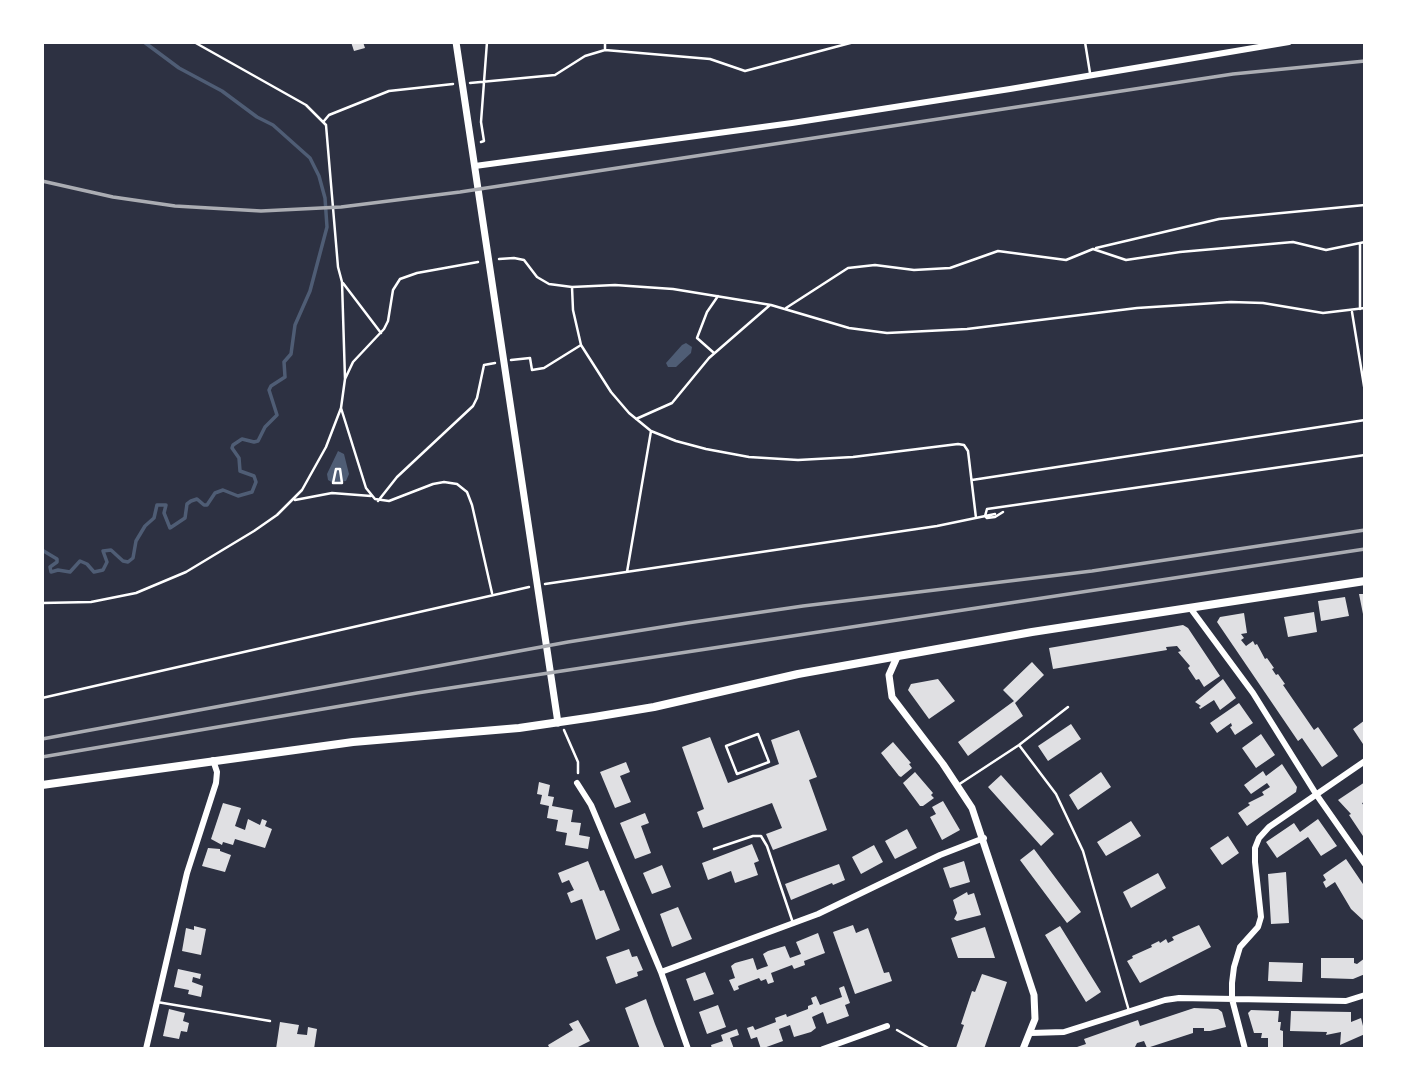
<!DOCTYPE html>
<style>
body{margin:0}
#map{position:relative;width:1407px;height:1091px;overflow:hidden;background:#2d3142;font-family:Overpass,sans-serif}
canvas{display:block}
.frame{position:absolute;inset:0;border:44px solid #fff;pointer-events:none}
</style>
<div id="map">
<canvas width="1407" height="1091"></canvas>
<div class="frame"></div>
</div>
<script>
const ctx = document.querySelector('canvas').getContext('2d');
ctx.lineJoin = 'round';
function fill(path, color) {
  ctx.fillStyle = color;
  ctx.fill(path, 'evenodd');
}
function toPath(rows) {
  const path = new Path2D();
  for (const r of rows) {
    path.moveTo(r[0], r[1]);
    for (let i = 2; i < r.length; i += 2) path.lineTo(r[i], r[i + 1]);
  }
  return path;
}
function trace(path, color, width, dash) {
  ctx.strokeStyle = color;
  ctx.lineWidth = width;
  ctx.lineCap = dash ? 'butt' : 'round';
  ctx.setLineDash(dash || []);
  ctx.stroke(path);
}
const water = toPath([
 [686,343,692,347,691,353,676,367,668,367,666,363,682,345],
 [338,451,344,454,349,474,346,481,333,483,328,480,327,474]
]);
const stream = toPath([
 [42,550,57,559,57,562,50,567,51,572,58,570,70,572,80,561,87,564,94,572,103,570,107,562,103,551,111,550,123,561,128,562,133,558,136,541,145,526,154,518,157,505,166,505,164,513,170,528,185,518,187,504,191,501,197,499,204,505,207,505,215,493,223,490,238,496,252,492,256,482,254,476,240,471,239,458,232,448,233,445,242,439,254,442,258,441,265,427,277,415,269,390,271,386,285,377,284,362,291,354,295,325,310,291,327,227,325,198,319,176,310,158,273,125,257,117,222,91,179,68,144,42]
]);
const building = toPath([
 [351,42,363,42,365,48,354,51],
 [1359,594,1365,594,1365,619,1364,619],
 [1345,597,1349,616,1321,621,1318,601],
 [1314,612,1317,632,1288,637,1284,617],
 [1244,613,1247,633,1241,634,1244,638,1241,640,1246,646,1253,641,1255,645,1257,644,1265,659,1267,658,1274,668,1272,669,1276,675,1278,674,1285,684,1283,685,1314,730,1318,727,1338,756,1322,767,1302,738,1298,741,1217,622,1220,617],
 [1183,625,1188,628,1220,676,1204,687,1199,679,1196,680,1188,668,1190,666,1178,652,1181,651,1177,646,1166,647,1167,650,1053,669,1049,648],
 [1032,662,1044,675,1015,703,1023,716,968,756,958,742,1014,701,1003,690],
 [938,679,955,701,929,719,908,690,911,684],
 [1223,679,1236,698,1220,710,1214,700,1200,709,1199,707,1201,706,1195,702],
 [1239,703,1253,723,1235,735,1230,727,1232,726,1231,723,1217,733,1210,723],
 [1365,720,1365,747,1353,729],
 [1071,724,1081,739,1048,761,1038,746],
 [799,730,817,777,809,780,827,830,773,850,766,834,782,828,772,803,703,828,697,812,704,809,682,747,710,737,728,783,779,764,771,740],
 [1261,734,1275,755,1256,768,1242,748],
 [893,742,911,763,909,764,912,768,901,777,899,776,881,753],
 [626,762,630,772,620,776,631,802,615,808,600,772],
 [1282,764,1297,787,1296,792,1247,826,1238,813,1250,805,1248,803,1264,795,1262,792,1270,787,1267,783,1251,794,1244,785,1263,771,1266,776],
 [915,772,933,793,931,795,934,798,923,806,920,806,903,783],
 [1101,772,1111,787,1078,810,1069,795],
 [1001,775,1054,834,1041,846,988,787],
 [539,782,550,785,548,796,554,797,552,806,573,810,571,822,581,823,579,835,590,837,588,849,565,845,567,833,556,831,558,820,547,818,549,806,540,804,542,795,537,794],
 [1365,782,1365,802,1362,803,1365,808,1365,839,1349,815,1351,814,1338,800],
 [943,801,960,830,942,840,930,817,936,814,932,807],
 [223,803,241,808,235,826,245,830,248,819,260,825,262,819,267,821,265,826,272,829,265,848,235,839,233,845,223,842,222,845,211,839],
 [645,813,649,823,641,826,651,853,635,859,620,823],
 [1318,819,1337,846,1321,856,1308,837,1277,858,1266,842,1294,823,1300,832],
 [1131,821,1141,836,1106,856,1097,842],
 [907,829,917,848,895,859,885,841],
 [1228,836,1239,853,1222,865,1210,848],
 [752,844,759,861,754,863,758,875,735,883,731,871,708,880,702,863],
 [874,845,883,862,861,874,852,857],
 [208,848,220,849,220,851,231,855,225,872,202,866],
 [1034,849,1081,912,1067,923,1020,860],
 [1346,859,1365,887,1365,922,1351,909,1335,882,1326,888,1323,882,1326,880,1323,875],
 [588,861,600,891,604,890,620,930,596,940,582,899,571,903,567,893,574,890,569,880,562,883,558,873],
 [964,861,970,882,950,888,943,868],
 [839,864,845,880,833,885,832,883,791,900,785,884],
 [662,865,671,887,652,894,643,873],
 [1286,872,1289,923,1271,924,1268,874],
 [1158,873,1166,888,1131,908,1123,892],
 [967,892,968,895,974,893,981,915,957,921,954,919,957,913,953,900],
 [678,907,692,939,672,947,660,914],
 [853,925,856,933,868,928,884,973,889,972,892,981,855,994,833,932],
 [1199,925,1211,947,1140,983,1127,961,1133,958,1132,956,1152,947,1151,945,1159,941,1160,943,1166,939,1168,943,1174,940,1172,937],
 [194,926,206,929,201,955,182,951,186,928,194,930],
 [1060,926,1101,992,1086,1002,1045,935],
 [985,927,995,958,958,958,951,938],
 [818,933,825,953,804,961,805,965,794,969,792,965,771,973,774,982,768,984,766,979,761,981,759,978,738,986,739,989,734,991,729,980,735,978,731,966,735,963,753,958,757,970,762,968,768,966,763,954,768,951,785,946,790,958,801,954,796,942],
 [629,949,632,957,637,956,643,970,637,972,638,976,616,984,606,957],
 [1321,958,1354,958,1354,963,1357,964,1365,958,1365,974,1353,979,1321,978],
 [1269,962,1303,963,1302,982,1268,981],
 [178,969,201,974,200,979,193,977,192,982,203,986,201,997,188,994,189,990,174,987],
 [705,972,714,994,694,1001,686,979],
 [982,974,1007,982,984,1049,958,1049,956,1048,964,1025,961,1024,972,991,975,992],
 [844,986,850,1003,845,1005,849,1016,827,1024,823,1012,812,1017,816,1028,811,1032,794,1037,790,1025,779,1029,783,1041,761,1049,757,1037,751,1039,747,1028,753,1026,755,1030,776,1022,775,1018,786,1014,787,1017,808,1009,808,1006,813,1004,811,998,816,996,820,1005,842,997,839,988],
 [646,999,655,1024,665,1049,640,1049,625,1008],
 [718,1005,726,1027,707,1034,699,1012],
 [1194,1008,1218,1009,1222,1012,1226,1027,1210,1031,1204,1031,1204,1028,1193,1028,1193,1033,1147,1048,1144,1041,1137,1043,1135,1047,1141,1049,1071,1049,1086,1044,1084,1039,1138,1020,1140,1026],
 [169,1009,185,1013,183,1021,189,1023,187,1032,181,1031,179,1039,163,1036],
 [1251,1010,1279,1011,1278,1022,1281,1022,1280,1030,1283,1031,1283,1049,1268,1049,1268,1038,1261,1038,1262,1033,1254,1033,1248,1013],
 [1291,1011,1351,1012,1351,1022,1361,1018,1365,1034,1340,1045,1341,1032,1326,1035,1327,1032,1290,1031],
 [578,1020,590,1041,574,1049,550,1049,548,1045,573,1030,569,1024],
 [280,1022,299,1025,297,1034,307,1035,308,1027,317,1029,314,1049,295,1047,295,1049,276,1049],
 [737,1029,739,1035,730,1038,734,1049,712,1049,711,1045,723,1041,721,1035]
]);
const path = toPath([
 [605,50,605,42],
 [470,83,555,75,585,56,605,50,710,59,745,71,854,42],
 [324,121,329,115,389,91,453,84],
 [481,142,484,141,481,122,487,42],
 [1360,243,1360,309],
 [1096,248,1219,219,1365,205],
 [499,259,514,258,524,260,537,277,549,284,572,287,615,285,673,289,771,305,849,328,887,333,967,329,1137,308,1231,302,1263,303,1323,313,1365,308],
 [343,283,381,333],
 [572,287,573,310,581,345,611,392,629,413,651,431,676,441,706,449,749,457,798,460,853,457,958,444,964,445,968,451,976,518],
 [786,308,848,268,875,265,914,270,950,268,998,251,1066,260,1093,249,1126,260,1180,252,1293,242,1326,250,1365,242],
 [1352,312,1365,392],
 [714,353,697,338,707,312,718,296],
 [511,360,530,358,532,370,544,368,581,345],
 [345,379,353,362,384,329,388,321,393,290,400,279,417,273,478,262],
 [341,408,366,488,375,499,389,501,433,484,444,482,457,484,467,492,472,505,492,593],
 [636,419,672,403,709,358,770,305],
 [336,469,340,469,342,483,333,483,336,469],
 [972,480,1365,420],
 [295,500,332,493,371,496],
 [378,501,397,477,473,406,477,398,484,365,495,363],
 [985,516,987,509,1365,455],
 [985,516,987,518,995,517,1003,512],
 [627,572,651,431],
 [545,584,937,526,995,514],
 [42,603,91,602,136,593,186,572,254,531,277,515,302,490,326,447,341,408,345,379,342,282,338,267,326,125,306,105,194,42],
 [42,698,529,587],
 [564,730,578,762,578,773],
 [758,734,769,762,737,774,726,746,758,734],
 [897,1030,930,1049]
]);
const service = toPath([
 [1085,42,1090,73],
 [1019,745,1056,794,1083,851,1129,1011],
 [958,785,1019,745,1068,707],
 [714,849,753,836,761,836,767,846,793,923],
 [157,1002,270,1021]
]);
const minor = toPath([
 [475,166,792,123,1010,89,1289,42],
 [1191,609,1253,693,1316,794,1365,864],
 [577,783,591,805,661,972,688,1049],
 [661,972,818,914,940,855,984,838],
 [1031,1033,1064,1032,1165,1000,1179,998,1346,1001,1365,995],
 [146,1049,187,873,216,783,217,772,213,760],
 [823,1049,887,1026],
 [1245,1049,1232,999,1232,983,1234,967,1240,947,1258,927,1261,917,1255,862,1255,848,1259,838,1269,827,1365,761]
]);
const tertiary = toPath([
 [456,42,558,723],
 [897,657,889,675,892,697,943,764,972,808,1034,995,1035,1019,1023,1049]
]);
const secondary = toPath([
 [42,785,353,742,519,728,594,717,654,707,798,674,1032,632,1365,581]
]);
const rail = toPath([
 [42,181,113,197,175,206,261,211,341,207,460,192,1233,74,1365,61],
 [42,739,568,642,687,623,803,606,1092,571,1365,530],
 [42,757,417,693,1365,549]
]);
fill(water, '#4f5d75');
trace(stream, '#4f5d75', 3.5);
fill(building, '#e0e0e3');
trace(path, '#fff', 2.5);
trace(service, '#fff', 2.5);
trace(minor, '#fff', 6);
trace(tertiary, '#fff', 7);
trace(secondary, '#fff', 8);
trace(rail, '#abadb3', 3.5);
</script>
